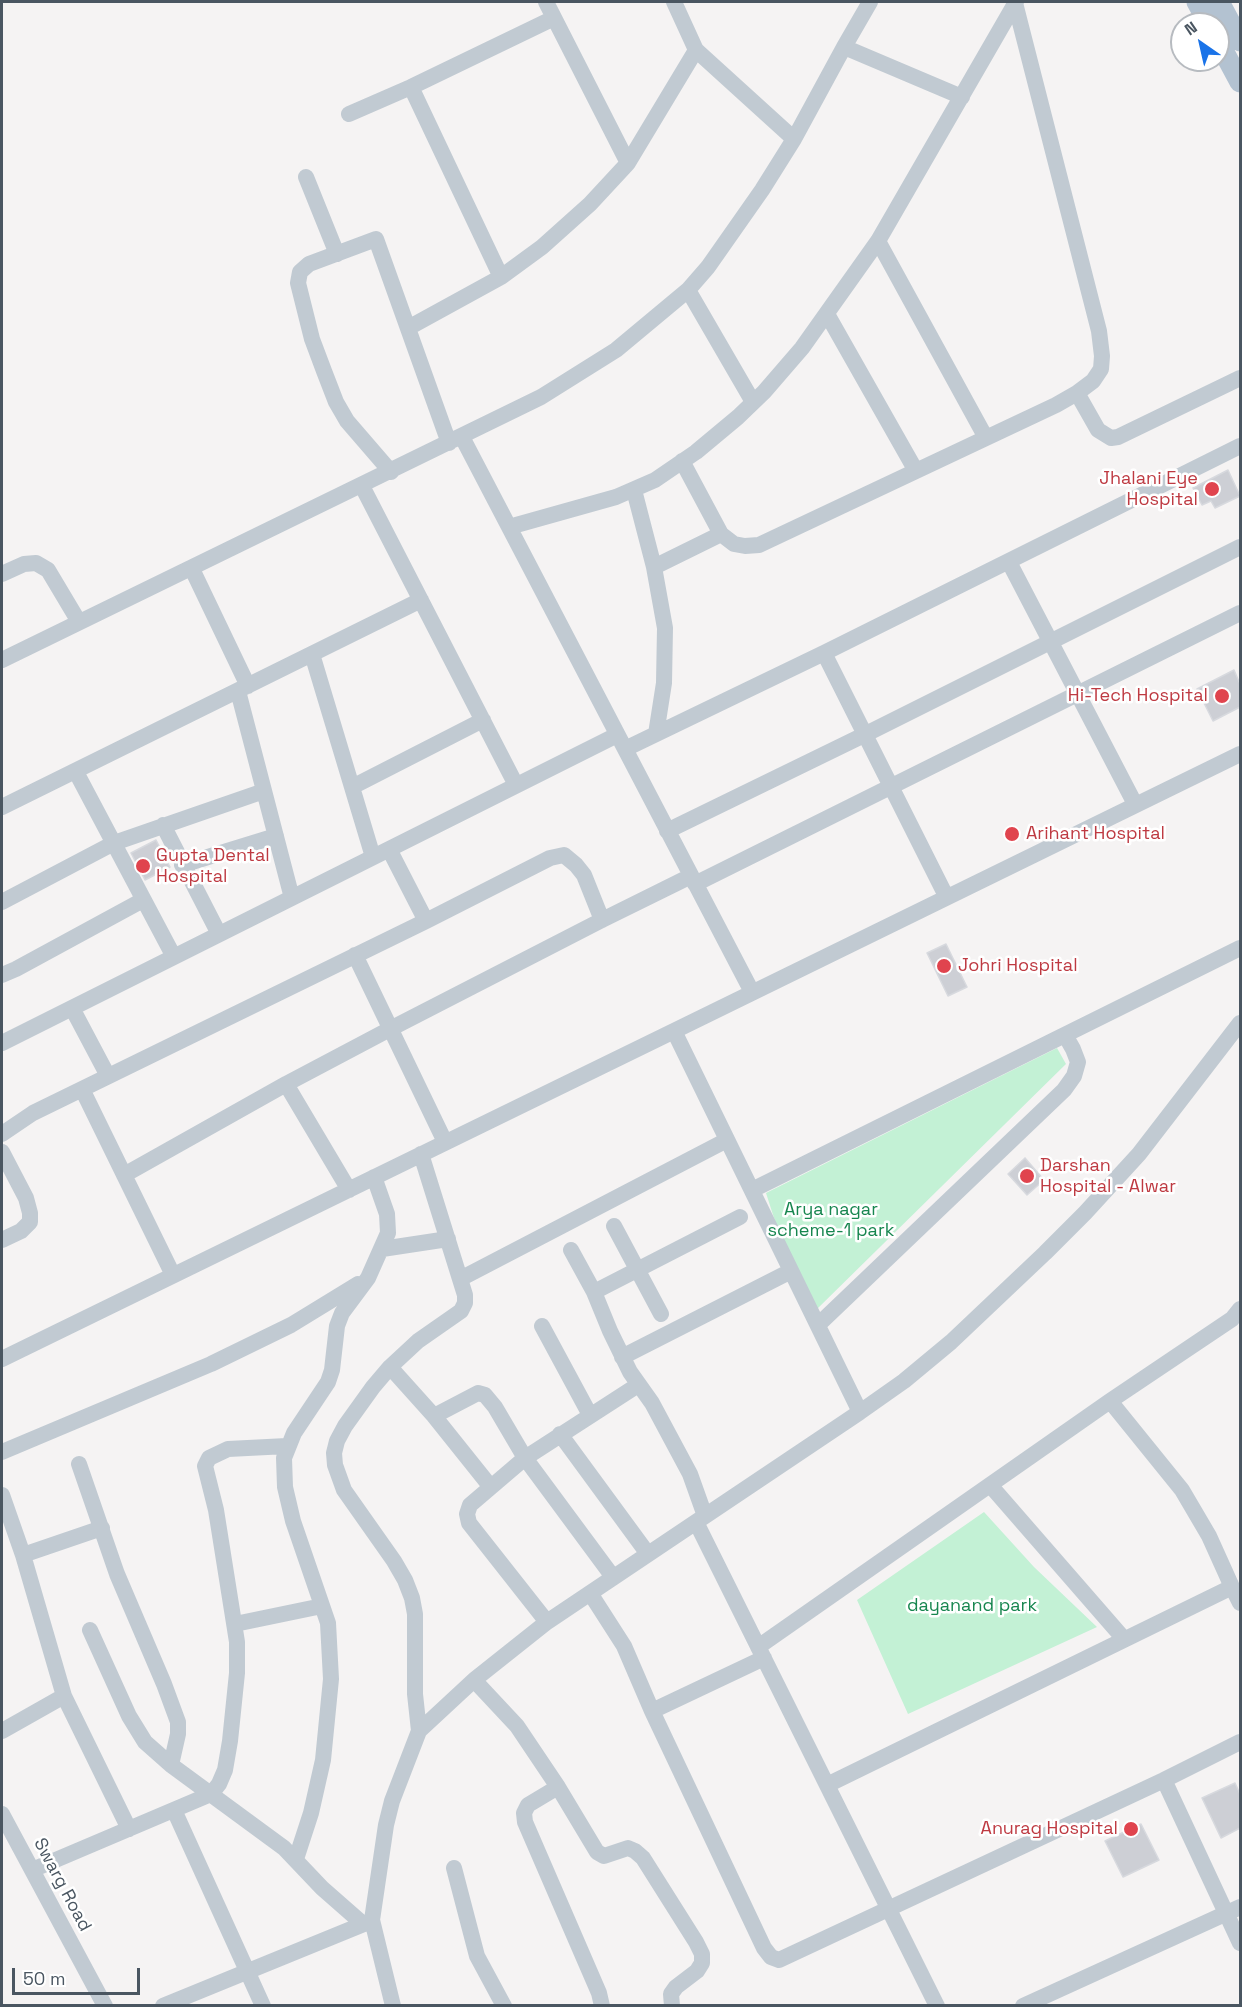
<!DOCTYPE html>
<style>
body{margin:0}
#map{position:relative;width:1242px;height:2007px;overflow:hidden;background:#f5f3f3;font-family:"Space Grotesk",sans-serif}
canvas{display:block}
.frame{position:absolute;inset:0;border:3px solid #4a5661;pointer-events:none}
.north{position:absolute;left:1170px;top:12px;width:60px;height:60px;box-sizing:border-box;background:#fff;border:2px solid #b7bbc0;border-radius:50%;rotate:326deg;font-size:16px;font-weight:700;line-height:24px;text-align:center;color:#4a5661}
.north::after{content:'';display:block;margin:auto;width:21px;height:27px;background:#1a73e8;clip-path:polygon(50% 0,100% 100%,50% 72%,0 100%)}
.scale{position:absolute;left:12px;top:1968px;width:128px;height:27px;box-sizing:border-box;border:3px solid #4a5661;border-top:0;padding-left:8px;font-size:18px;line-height:21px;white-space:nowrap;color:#4a5661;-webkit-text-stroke:4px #fff;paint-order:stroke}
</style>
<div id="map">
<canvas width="1242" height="2007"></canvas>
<div class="frame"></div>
<div class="north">N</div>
<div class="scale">50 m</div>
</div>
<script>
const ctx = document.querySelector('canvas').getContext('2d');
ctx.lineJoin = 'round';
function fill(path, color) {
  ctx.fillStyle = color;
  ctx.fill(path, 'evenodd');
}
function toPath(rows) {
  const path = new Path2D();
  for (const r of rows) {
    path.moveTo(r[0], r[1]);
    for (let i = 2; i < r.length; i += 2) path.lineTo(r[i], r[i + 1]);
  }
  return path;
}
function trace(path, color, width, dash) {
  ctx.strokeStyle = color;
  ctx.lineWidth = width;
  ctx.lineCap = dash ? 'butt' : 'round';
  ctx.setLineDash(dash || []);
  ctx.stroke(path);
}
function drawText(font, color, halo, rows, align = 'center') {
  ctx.font = font + ' "Space Grotesk",sans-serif';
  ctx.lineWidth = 5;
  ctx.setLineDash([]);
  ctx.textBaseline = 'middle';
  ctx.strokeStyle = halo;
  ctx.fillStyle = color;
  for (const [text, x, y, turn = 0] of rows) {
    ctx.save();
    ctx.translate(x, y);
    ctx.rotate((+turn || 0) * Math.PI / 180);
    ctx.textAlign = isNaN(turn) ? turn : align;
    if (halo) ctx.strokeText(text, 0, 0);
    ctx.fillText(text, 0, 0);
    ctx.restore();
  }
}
const green = toPath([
 [1057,1048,1066,1064,816,1310,791,1271,766,1193],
 [984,1512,1034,1567,1097,1627,908,1714,857,1600]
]);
const building = toPath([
 [1228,470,1240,496,1215,508,1211,501,1202,505,1193,488,1228,470],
 [1234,670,1240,684,1240,707,1213,721,1197,689,1234,670],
 [156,840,170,867,145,880,131,853,156,840],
 [946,944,967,987,948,996,927,953,946,944],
 [1025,1158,1044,1180,1027,1195,1008,1174,1025,1158],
 [1235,1783,1240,1794,1240,1828,1221,1838,1202,1798,1235,1783],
 [1141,1824,1159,1860,1123,1877,1105,1841,1141,1824]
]);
const minor = toPath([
 [546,2,628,163],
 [674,2,696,50,794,139],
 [844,47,962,97],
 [411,87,501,277],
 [349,114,411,87,554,18],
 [306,177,337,254],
 [878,241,986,438],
 [688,290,753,402],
 [827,314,916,471],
 [408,328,501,277,542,247,590,204,628,163,696,50],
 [1077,393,1098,430,1111,438,1118,437,1240,378],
 [462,437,752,992],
 [682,461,721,534,734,544,745,546,759,545,1056,405,1077,393,1093,381,1101,369,1102,356,1099,331,1015,3],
 [391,472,347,421,336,402,324,371,312,339,298,283,300,272,309,264,376,239,449,443],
 [362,486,516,785],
 [634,490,654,567,665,628,664,683,656,734],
 [509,527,616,497,655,480,696,452,738,417,764,392,802,348,878,241,1016,2],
 [1009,562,1135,804],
 [654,567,721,534],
 [192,569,248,686],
 [2,574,24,564,36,563,48,570,79,622],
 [824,653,946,896],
 [312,654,373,857],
 [2,660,541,397,616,350,688,290,708,267,762,190,794,139,844,47,870,2],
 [238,691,292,898],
 [625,749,824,653,1240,446],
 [76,772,174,957],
 [352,787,483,720],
 [2,807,421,600],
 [163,825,219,934],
 [667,831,866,734,1240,547],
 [389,849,426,921],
 [182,865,276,836],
 [695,884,1240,613],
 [2,902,114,843,264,791],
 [355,955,445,1142],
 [2,975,16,969,143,900],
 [72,1008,108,1076],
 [2,1043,617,735],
 [286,1084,349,1190],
 [82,1089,173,1275],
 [2,1134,33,1113,426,921,550,858,564,855,576,865,584,875,602,920],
 [2,1152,26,1198,30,1213,30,1222,21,1231,2,1240],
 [124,1175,286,1084,390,1029,602,920,691,876],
 [752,1190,1240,948],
 [614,1226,661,1314],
 [382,1249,448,1239],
 [571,1250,594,1292,610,1331,630,1372,652,1403,690,1474,705,1516],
 [460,1279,727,1140],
 [594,1292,740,1217],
 [818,1325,1064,1090,1074,1076,1078,1062,1073,1049,1065,1035],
 [542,1326,590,1415],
 [622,1357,791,1271],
 [2,1359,674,1031],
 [390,1367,434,1416,490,1486],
 [860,1412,674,1031,1240,754],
 [434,1416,478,1393,485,1395,495,1407,525,1458,613,1577],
 [560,1434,648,1554],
 [2,1452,211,1364,291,1325,358,1284],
 [79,1464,117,1574,164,1684,178,1722,178,1734,171,1765],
 [990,1485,1124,1639],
 [2,1495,23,1555,64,1696,129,1829],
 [696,1522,937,2006],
 [23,1555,102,1528],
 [1232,1587,1240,1603],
 [590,1593,624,1646,652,1711],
 [547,1622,469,1523,467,1514,470,1505,525,1458,638,1385],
 [235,1624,322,1606],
 [90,1630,129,1716,145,1742,171,1765,284,1848,322,1888,363,1924],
 [758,1647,1110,1401,1232,1319,1240,1309],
 [764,1658,652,1711,764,1948,771,1957,779,1960,1164,1780],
 [474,1680,517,1726,558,1787,597,1852,604,1856,628,1848,635,1851,643,1858,696,1942,702,1954,702,1963,697,1971,676,1987,671,1994,672,2006],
 [2,1731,64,1696],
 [419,1731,415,1694,415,1614,412,1598,405,1580,394,1561,344,1490,335,1465,334,1453,337,1441,345,1426,373,1387,390,1367,418,1341,461,1311,465,1303,465,1295,421,1154],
 [1240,1742,1164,1780,1240,1943],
 [827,1785,1232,1587,1209,1536,1182,1490,1110,1401],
 [558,1787,528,1805,524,1813,525,1822,599,1993,602,2006],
 [174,1810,263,2006],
 [2,1814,105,2006],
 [296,1859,311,1813,323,1760,331,1679,328,1623,293,1521,285,1487,284,1458,294,1433,328,1382,332,1370,337,1326,342,1313,368,1278,388,1233,387,1214,374,1177],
 [454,1868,477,1956,504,2006],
 [32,1870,211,1794,219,1784,225,1770,230,1741,237,1673,237,1642,216,1510,205,1466,209,1458,228,1449,287,1446],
 [163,2006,371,1921],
 [393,2006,372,1920,386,1825,392,1801,419,1731,474,1680,547,1622,860,1412,904,1381,951,1342,1045,1253,1085,1213,1139,1154,1240,1023],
 [1023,2006,1240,1907]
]);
const major = toPath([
 [1197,2,1209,24],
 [1219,2,1240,41],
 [1218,41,1240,82]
]);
const markers = [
 [1212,489,8,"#e0444e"],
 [1222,696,8,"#e0444e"],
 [1012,834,8,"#e0444e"],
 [143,866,8,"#e0444e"],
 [944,966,8,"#e0444e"],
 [1027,1176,8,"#e0444e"],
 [1131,1829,8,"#e0444e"]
];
const healthNames = [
 ["Jhalani Eye",1198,479,"right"],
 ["Hospital",1198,500,"right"],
 ["Hi-Tech Hospital",1208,696,"right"],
 ["Arihant Hospital",1026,834],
 ["Gupta Dental",156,856],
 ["Hospital",156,877],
 ["Johri Hospital",958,966],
 ["Darshan",1040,1166],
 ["Hospital - Alwar",1040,1187],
 ["Anurag Hospital",1118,1829,"right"]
];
const parkNames = [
 ["Arya nagar",831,1210],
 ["scheme-1 park",831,1231],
 ["dayanand park",972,1606]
];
const streetNames = [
 ["Swarg Road",62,1885,62]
];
fill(green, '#c3f1d5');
fill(building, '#cdcfd5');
trace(building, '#d7d9de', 1.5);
trace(minor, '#c1cad2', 16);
trace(major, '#b3c2d1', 21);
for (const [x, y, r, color] of markers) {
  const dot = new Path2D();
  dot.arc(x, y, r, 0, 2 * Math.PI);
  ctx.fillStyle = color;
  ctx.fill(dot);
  trace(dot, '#fff', 2);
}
drawText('18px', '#be3a42', '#fff', healthNames, 'left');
drawText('18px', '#17864f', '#fff', parkNames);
drawText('18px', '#4a5661', '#fff', streetNames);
</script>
